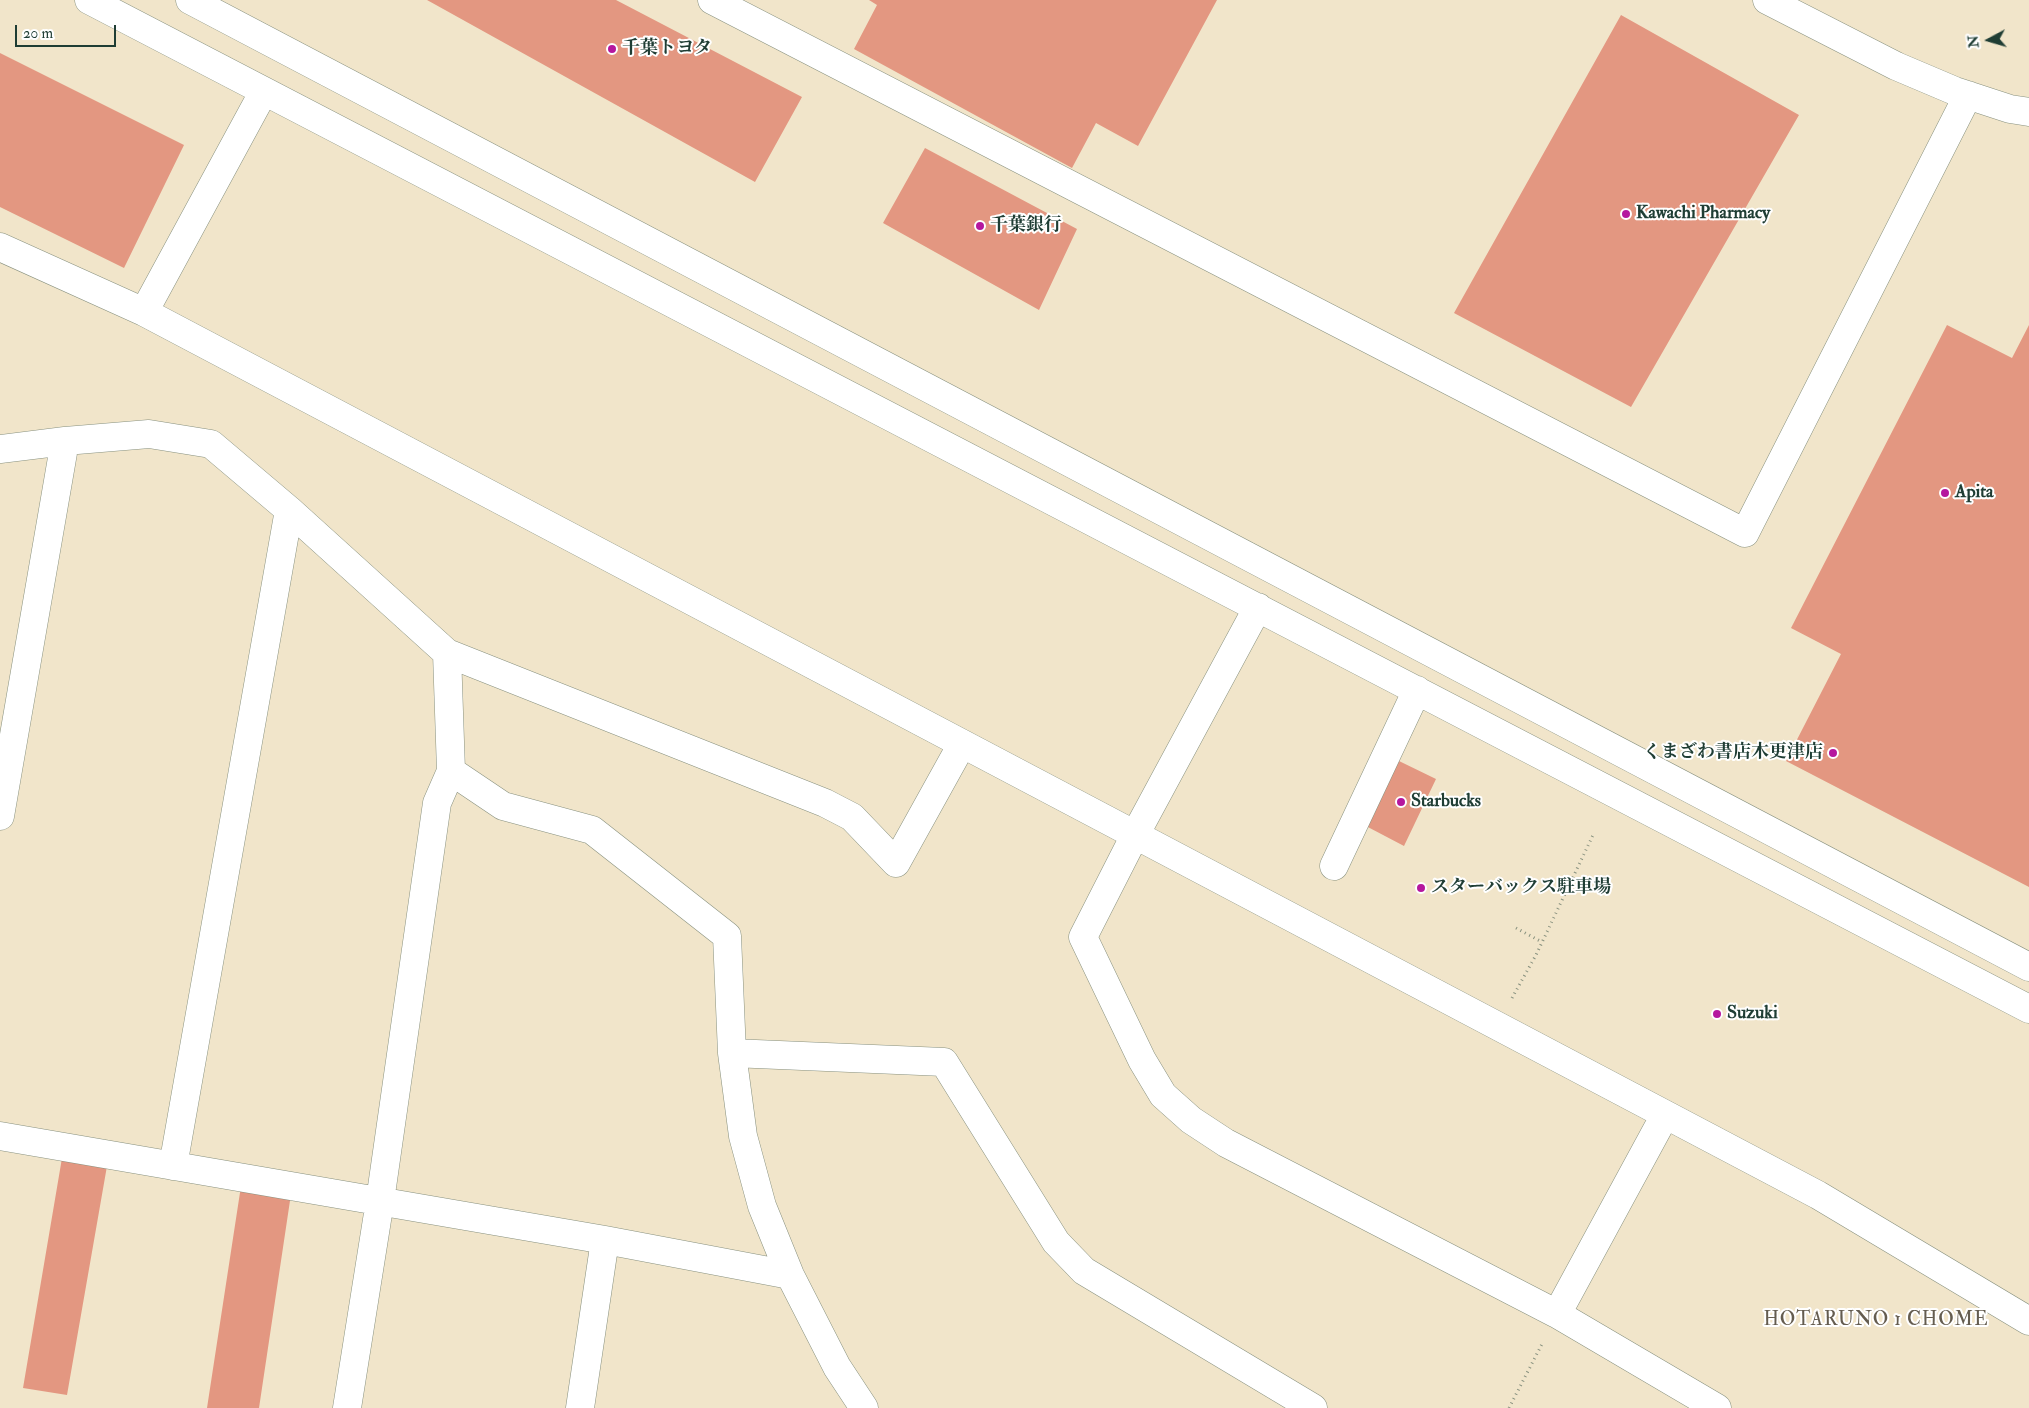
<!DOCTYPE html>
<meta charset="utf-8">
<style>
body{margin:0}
#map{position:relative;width:2029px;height:1408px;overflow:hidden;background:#f1e5ca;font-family:"IM FELL Double Pica",serif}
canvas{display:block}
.north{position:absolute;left:1964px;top:15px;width:50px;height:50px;-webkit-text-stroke:4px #fff;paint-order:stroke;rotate:264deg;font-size:14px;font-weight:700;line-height:20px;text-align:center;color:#1f3d34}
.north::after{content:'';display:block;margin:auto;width:18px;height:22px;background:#1f3d34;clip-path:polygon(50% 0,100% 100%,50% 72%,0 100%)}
.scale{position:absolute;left:15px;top:25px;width:101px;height:22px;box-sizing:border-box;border:2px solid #1f3d34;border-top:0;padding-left:6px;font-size:15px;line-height:18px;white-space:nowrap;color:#1f3d34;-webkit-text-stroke:4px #fff;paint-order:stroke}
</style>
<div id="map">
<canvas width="2029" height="1408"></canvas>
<div class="north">N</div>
<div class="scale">20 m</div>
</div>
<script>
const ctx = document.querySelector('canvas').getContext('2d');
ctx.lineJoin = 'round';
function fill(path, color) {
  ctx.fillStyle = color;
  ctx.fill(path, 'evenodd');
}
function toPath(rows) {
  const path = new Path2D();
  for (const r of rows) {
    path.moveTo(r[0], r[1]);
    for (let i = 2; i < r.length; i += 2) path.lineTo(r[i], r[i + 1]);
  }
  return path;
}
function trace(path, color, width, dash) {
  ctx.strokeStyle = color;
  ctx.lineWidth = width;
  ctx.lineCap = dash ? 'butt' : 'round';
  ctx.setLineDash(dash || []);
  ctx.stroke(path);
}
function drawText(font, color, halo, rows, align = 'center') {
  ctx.font = font + ' "IM FELL Double Pica","Noto Serif JP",serif';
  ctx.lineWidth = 4;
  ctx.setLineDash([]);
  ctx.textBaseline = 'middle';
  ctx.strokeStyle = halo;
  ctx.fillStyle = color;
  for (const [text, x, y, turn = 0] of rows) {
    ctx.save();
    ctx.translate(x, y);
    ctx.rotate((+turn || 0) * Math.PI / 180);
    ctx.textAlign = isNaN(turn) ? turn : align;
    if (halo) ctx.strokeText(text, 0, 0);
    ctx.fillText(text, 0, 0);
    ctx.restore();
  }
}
const building = toPath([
 [427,0,616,0,802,97,755,182],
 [869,0,1217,0,1138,146,1096,123,1072,168,854,49,877,5],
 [1621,15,1799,115,1631,407,1454,313],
 [0,53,184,145,124,268,0,207],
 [925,148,1077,229,1039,310,883,223],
 [1947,325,2012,358,2029,325,2029,887,1786,761,1841,654,1791,628],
 [1399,761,1436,779,1404,846,1364,825],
 [62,1158,107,1166,67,1395,23,1388],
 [241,1186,291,1194,259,1408,207,1408]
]);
const path = toPath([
 [1516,928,1542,942],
 [1512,998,1536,955,1594,833],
 [1509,1408,1543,1342]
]);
const minor = toPath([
 [89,0,2029,1009],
 [190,0,2029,967],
 [712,0,1745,533,1968,95],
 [1767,0,1896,66,1955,91,2010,109,2029,112],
 [0,247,144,312,1818,1195,2029,1321],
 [144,312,264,91],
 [0,449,65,441,149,434,211,444,289,510,447,653,825,803,852,817,896,863,962,744],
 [1258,607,1135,835,1083,937,1142,1060,1163,1095,1191,1120,1226,1143,1557,1314,1717,1408],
 [451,771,503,806,592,830,727,936,732,1053,743,1136,762,1206,790,1275,837,1367,864,1408],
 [0,816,65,441],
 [1334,866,1417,690],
 [732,1053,944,1062,1056,1242,1084,1271,1313,1408],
 [0,1136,605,1240,790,1275],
 [173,1166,289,510],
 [1557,1314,1665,1115],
 [347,1408,380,1201,437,803,451,771,447,653],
 [580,1408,605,1240]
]);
const markers = [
 [612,49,5,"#b5179e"],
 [1626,214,5,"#b5179e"],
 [980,226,5,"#b5179e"],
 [1945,493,5,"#b5179e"],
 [1833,753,5,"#b5179e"],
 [1401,802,5,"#b5179e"],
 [1421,888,5,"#b5179e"],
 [1717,1014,5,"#b5179e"]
];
const poiNames = [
 ["千葉トヨタ",622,49],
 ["Kawachi Pharmacy",1636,214],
 ["千葉銀行",990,226],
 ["Apita",1955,493],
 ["くまざわ書店木更津店",1823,753,"right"],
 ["Starbucks",1411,802],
 ["スターバックス駐車場",1431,888],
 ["Suzuki",1727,1014]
];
const neighbourhoodNames = [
 ["HOTARUNO 1 CHOME",1876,1321]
];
fill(building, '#e39781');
trace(minor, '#88917f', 29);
trace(path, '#88917f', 3, [1, 4]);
trace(minor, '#fff', 28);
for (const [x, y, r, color] of markers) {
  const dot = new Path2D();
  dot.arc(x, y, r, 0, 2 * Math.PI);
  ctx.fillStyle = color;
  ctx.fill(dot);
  trace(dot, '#fff', 2);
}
drawText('bold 18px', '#1f3d34', '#fff', poiNames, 'left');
ctx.letterSpacing = '1px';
drawText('19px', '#645c4f', '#fff', neighbourhoodNames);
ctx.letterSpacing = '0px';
</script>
